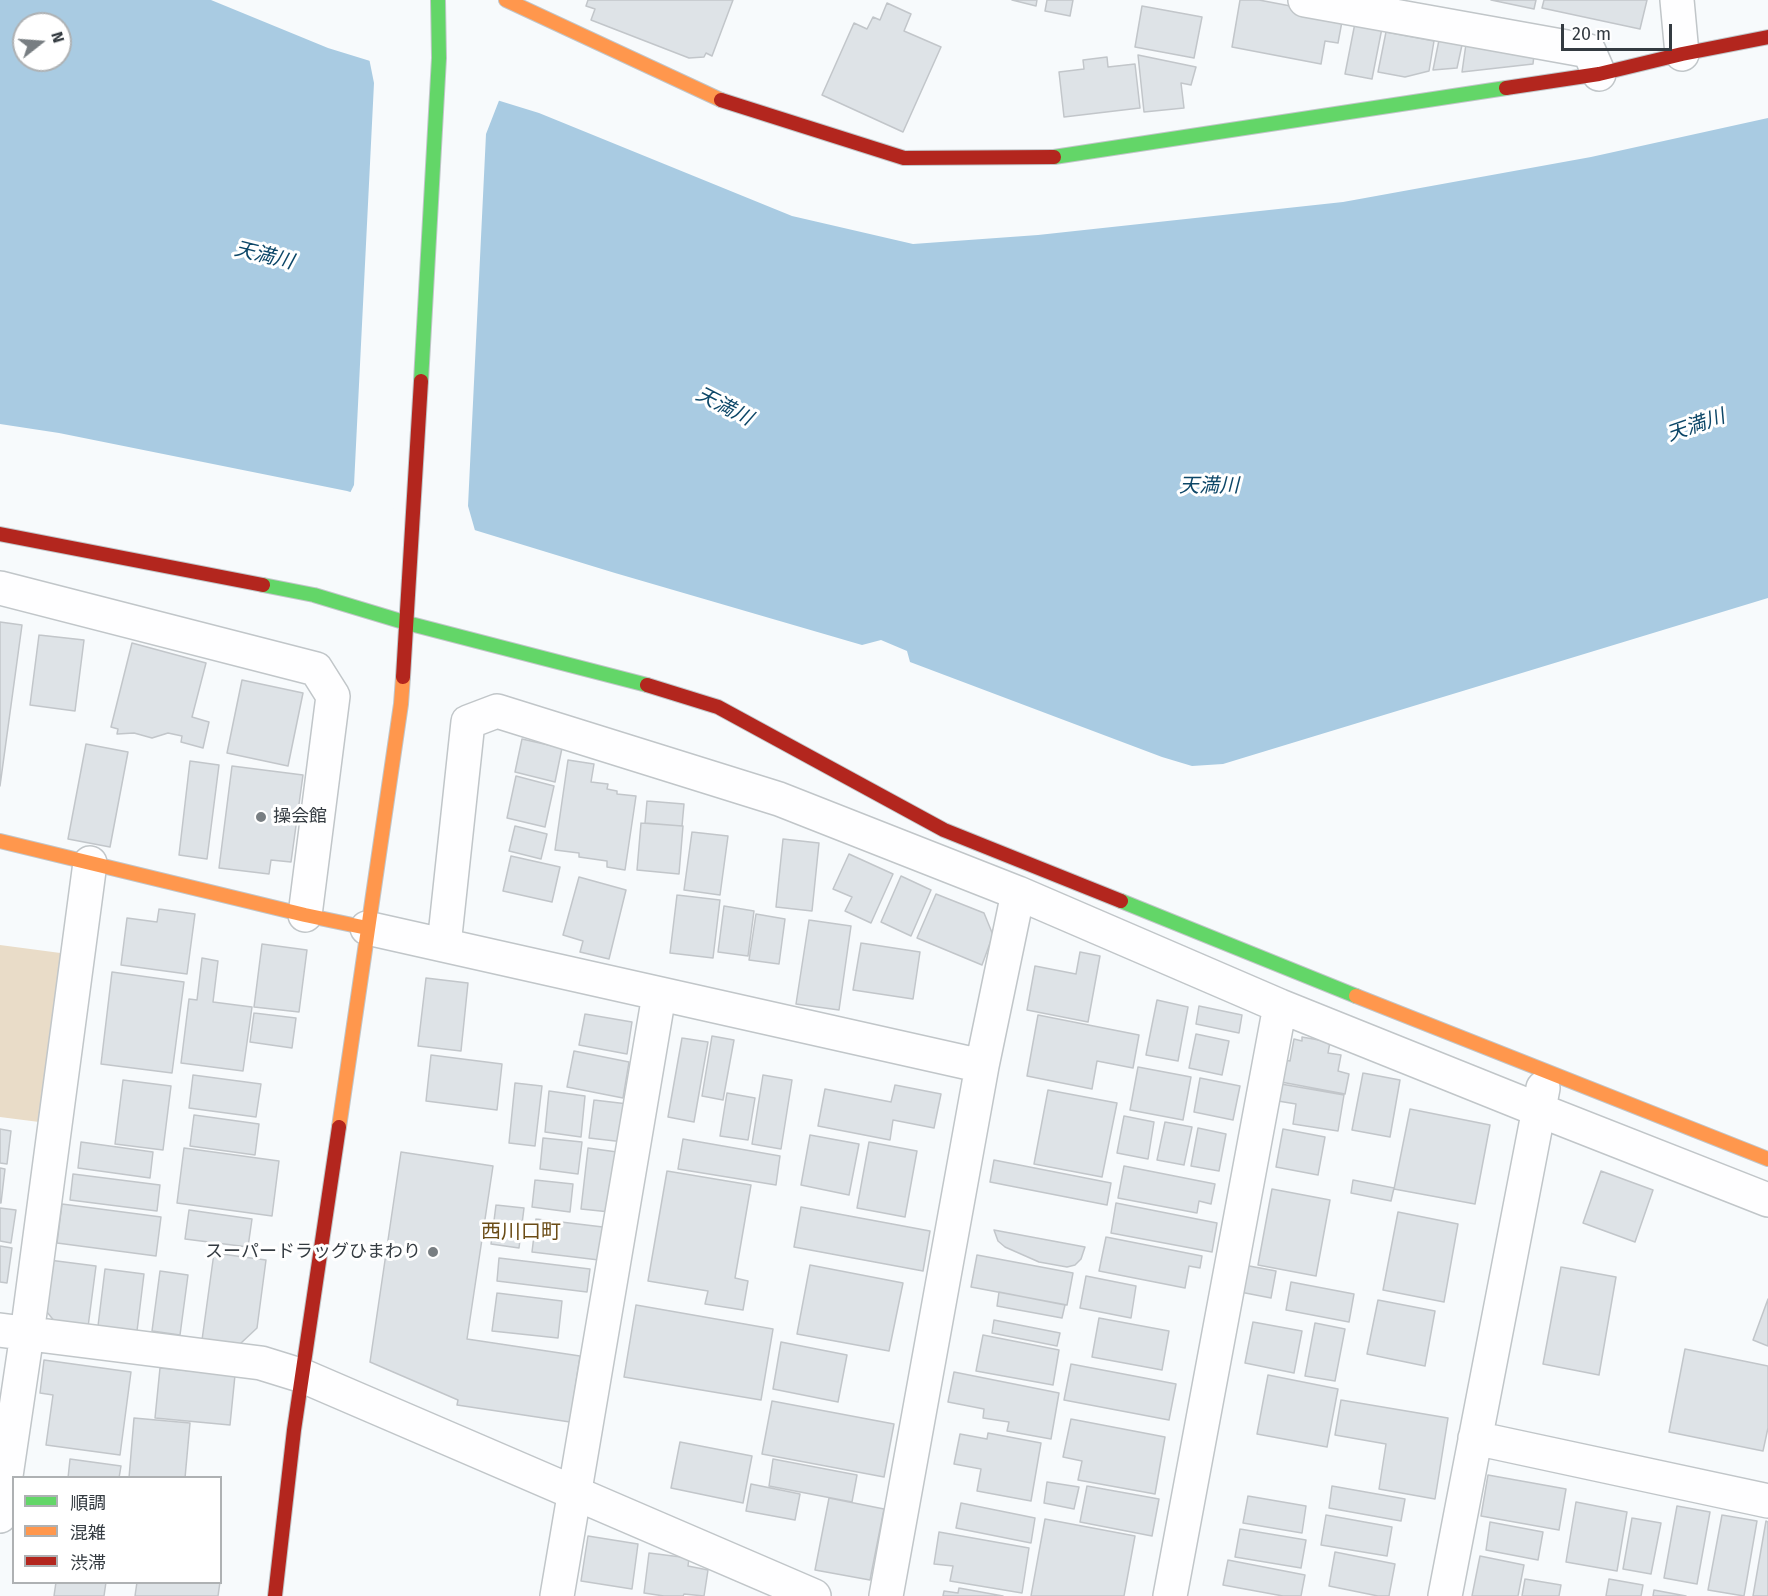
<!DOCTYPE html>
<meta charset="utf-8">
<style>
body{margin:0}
#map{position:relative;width:1768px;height:1596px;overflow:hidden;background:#f7fafc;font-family:"Fira Sans","Noto Sans JP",sans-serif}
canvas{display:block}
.legend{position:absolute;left:12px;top:1476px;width:210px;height:108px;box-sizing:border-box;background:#fff;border:2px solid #aeb1b3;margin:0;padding:8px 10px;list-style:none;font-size:18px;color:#343b41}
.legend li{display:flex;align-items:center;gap:12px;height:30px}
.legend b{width:30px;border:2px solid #aeb1b3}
.north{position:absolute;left:12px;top:12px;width:60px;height:60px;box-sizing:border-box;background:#fff;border:2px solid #aeb1b3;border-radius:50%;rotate:73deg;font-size:16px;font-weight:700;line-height:24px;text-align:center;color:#343b41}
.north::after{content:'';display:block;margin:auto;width:21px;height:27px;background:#787e82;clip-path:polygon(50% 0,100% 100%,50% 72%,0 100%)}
.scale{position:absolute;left:1561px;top:24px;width:111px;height:27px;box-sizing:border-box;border:3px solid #343b41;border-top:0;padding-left:8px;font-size:18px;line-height:21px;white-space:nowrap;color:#343b41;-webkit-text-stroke:4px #fff;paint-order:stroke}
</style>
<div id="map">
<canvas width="1768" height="1596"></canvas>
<ul class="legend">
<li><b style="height:8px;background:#63d668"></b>順調</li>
<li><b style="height:8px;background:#ff974d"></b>混雑</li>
<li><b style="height:8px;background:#b3261e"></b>渋滞</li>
</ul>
<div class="north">N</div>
<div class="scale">20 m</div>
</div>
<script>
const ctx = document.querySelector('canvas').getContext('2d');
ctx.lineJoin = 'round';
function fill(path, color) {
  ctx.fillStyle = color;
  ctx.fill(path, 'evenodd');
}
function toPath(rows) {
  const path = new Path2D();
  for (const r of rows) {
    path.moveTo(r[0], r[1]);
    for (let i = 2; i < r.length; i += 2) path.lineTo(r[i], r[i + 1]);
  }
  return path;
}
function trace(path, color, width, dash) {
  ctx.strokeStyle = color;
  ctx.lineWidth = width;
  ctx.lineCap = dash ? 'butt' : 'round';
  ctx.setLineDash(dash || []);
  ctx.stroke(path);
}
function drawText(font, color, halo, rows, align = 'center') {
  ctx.font = font + ' "Fira Sans","Noto Sans JP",sans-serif';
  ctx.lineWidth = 6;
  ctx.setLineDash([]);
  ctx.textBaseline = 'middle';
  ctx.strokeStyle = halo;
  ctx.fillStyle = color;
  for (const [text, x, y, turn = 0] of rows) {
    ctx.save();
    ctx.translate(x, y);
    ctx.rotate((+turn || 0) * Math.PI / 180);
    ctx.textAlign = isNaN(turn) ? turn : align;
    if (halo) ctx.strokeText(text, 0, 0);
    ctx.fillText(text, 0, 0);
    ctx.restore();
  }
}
const green = toPath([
 [0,945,68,954,47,1123,0,1117]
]);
const water = toPath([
 [0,0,211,0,328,48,539,113,792,216,913,244,1038,235,1343,202,1591,157,1768,118,1768,598,1223,764,1192,766,1162,757,910,662,907,651,881,640,862,645,615,573,347,491,59,433,0,424],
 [24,24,60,24,60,60,24,60]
]);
const pier = toPath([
 [369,58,500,98,486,134,468,506,476,534,349,495,354,485,374,83]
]);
const building = toPath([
 [588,0,733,0,712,56,706,53,704,57,689,58,591,20,595,9,586,6,588,0],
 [1012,0,1037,0,1036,6,1012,0],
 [1047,0,1073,0,1070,16,1045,11,1047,0],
 [1240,0,1259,0,1343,16,1338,43,1325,41,1321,64,1232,47,1240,0],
 [1491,0,1536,0,1534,9,1491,0],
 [1544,0,1647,0,1640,29,1542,8,1544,0],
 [887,3,911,14,904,31,941,47,903,132,822,95,854,23,867,29,873,17,880,20,887,3],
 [1142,6,1202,17,1194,58,1135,47,1142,6],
 [1355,23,1382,28,1372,79,1345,74,1355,23],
 [1386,32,1434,41,1429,71,1405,77,1378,72,1386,32],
 [1439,40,1462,45,1457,68,1433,70,1439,40],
 [1466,44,1534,55,1533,64,1462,72,1466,44],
 [1138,55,1196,67,1191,85,1181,83,1184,108,1144,112,1138,55],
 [1107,57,1108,67,1135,64,1140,108,1064,117,1059,72,1084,69,1083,60,1107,57],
 [0,622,22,625,0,786,0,622],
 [39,635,84,640,75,711,30,705,39,635],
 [132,643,206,663,192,717,209,722,203,748,181,742,182,736,168,733,152,738,134,733,117,734,118,729,111,727,132,643],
 [242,680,303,693,288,766,227,753,242,680],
 [522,739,562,748,555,782,515,772,522,739],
 [86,744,128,752,110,847,68,839,86,744],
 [568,760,594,764,591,782,608,784,607,789,617,791,617,794,636,796,625,870,607,867,607,861,579,857,579,853,555,850,568,760],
 [190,761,219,765,207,859,179,855,190,761],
 [232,766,303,775,291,862,271,860,269,874,219,868,232,766],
 [516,776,554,786,545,827,507,818,516,776],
 [647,801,684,804,682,826,645,823,647,801],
 [641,823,683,826,679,874,637,870,641,823],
 [515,826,547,834,541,859,509,851,515,826],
 [692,832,728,836,720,895,684,890,692,832],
 [783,839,819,843,812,911,776,907,783,839],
 [849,854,893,874,871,923,845,911,852,897,833,889,849,854],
 [511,856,560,867,552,902,503,891,511,856],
 [901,876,931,890,911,936,881,922,901,876],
 [579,877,626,890,609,959,580,952,583,941,563,935,579,877],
 [936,894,984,913,993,935,982,965,917,938,936,894],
 [677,895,720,900,713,958,670,953,677,895],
 [724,906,754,911,748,956,718,952,724,906],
 [159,909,195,914,187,974,121,965,127,918,157,922,159,909],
 [756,914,785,919,779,964,749,960,756,914],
 [809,920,851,926,839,1010,796,1004,809,920],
 [861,943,920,952,913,999,853,990,861,943],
 [262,944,307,950,299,1012,254,1007,262,944],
 [1080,952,1100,956,1088,1022,1027,1010,1035,966,1076,974,1080,952],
 [202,958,218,961,213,1002,252,1007,243,1071,181,1063,189,999,197,1000,202,958],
 [112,972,184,982,172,1073,101,1064,112,972],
 [426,978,468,983,461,1051,418,1046,426,978],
 [1157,1000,1188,1007,1178,1061,1146,1055,1157,1000],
 [1199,1006,1242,1015,1239,1033,1196,1024,1199,1006],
 [254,1013,296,1018,292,1048,250,1042,254,1013],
 [585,1014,632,1022,627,1054,579,1045,585,1014],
 [1038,1015,1139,1035,1133,1068,1097,1061,1092,1089,1027,1076,1038,1015],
 [1196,1034,1229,1041,1222,1075,1189,1068,1196,1034],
 [712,1036,734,1040,723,1100,702,1096,712,1036],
 [1302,1037,1330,1042,1328,1053,1341,1055,1338,1071,1349,1074,1345,1094,1281,1082,1285,1060,1290,1061,1294,1039,1302,1041,1302,1037],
 [682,1038,708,1042,694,1122,668,1117,682,1038],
 [574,1051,629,1062,623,1098,567,1087,574,1051],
 [431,1055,502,1064,497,1110,426,1101,431,1055],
 [1138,1067,1191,1077,1183,1120,1130,1110,1138,1067],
 [1363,1073,1400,1080,1390,1137,1352,1130,1363,1073],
 [193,1075,261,1084,256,1117,189,1108,193,1075],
 [763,1075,792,1080,781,1149,752,1144,763,1075],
 [1200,1078,1240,1086,1233,1120,1194,1112,1200,1078],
 [123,1080,171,1086,163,1150,115,1144,123,1080],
 [515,1083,542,1086,535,1146,509,1143,515,1083],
 [1281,1084,1344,1095,1338,1131,1293,1124,1296,1104,1278,1101,1281,1084],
 [895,1085,941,1094,934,1128,893,1120,890,1140,818,1126,825,1089,891,1102,895,1085],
 [1048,1090,1117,1103,1102,1177,1034,1164,1048,1090],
 [549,1091,585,1096,581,1137,545,1132,549,1091],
 [727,1093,755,1098,748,1140,720,1136,727,1093],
 [594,1100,628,1104,624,1142,589,1138,594,1100],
 [1410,1109,1490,1125,1475,1204,1394,1189,1410,1109],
 [194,1115,259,1124,255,1155,190,1146,194,1115],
 [1124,1116,1154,1122,1148,1159,1117,1153,1124,1116],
 [1165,1122,1192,1127,1184,1165,1157,1160,1165,1122],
 [1198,1128,1226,1134,1219,1171,1191,1166,1198,1128],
 [0,1129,11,1131,7,1164,0,1163,0,1129],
 [1283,1129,1325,1137,1318,1175,1276,1167,1283,1129],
 [810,1135,859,1144,849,1195,801,1185,810,1135],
 [543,1138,582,1142,578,1174,540,1169,543,1138],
 [683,1139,780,1156,776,1185,678,1169,683,1139],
 [81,1142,153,1152,150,1178,78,1168,81,1142],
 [869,1142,917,1151,905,1217,857,1208,869,1142],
 [184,1148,279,1161,272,1216,177,1203,184,1148],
 [588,1148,617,1152,610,1212,581,1209,588,1148],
 [401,1152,493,1166,467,1339,580,1356,570,1422,457,1405,458,1400,370,1362,401,1152],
 [994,1160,1111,1183,1107,1205,990,1182,994,1160],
 [1124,1166,1215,1184,1211,1204,1199,1201,1197,1213,1118,1198,1124,1166],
 [0,1168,5,1169,1,1203,0,1203,0,1168],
 [667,1171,751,1185,735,1278,748,1281,743,1310,705,1304,708,1291,648,1281,667,1171],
 [1601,1171,1653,1190,1635,1242,1583,1223,1601,1171],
 [73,1174,160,1185,157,1211,70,1200,73,1174],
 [535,1180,573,1184,570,1212,532,1207,535,1180],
 [1353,1180,1394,1188,1391,1201,1351,1193,1353,1180],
 [1272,1189,1330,1200,1316,1276,1258,1265,1272,1189],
 [1116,1203,1217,1223,1212,1252,1111,1233,1116,1203],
 [62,1204,161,1217,156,1256,57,1243,62,1204],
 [496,1205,524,1208,519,1248,491,1244,496,1205],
 [801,1207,930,1231,923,1271,794,1247,801,1207],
 [0,1208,16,1210,11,1243,0,1241,0,1208],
 [189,1210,252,1219,248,1247,185,1239,189,1210],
 [1398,1212,1458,1224,1444,1302,1383,1290,1398,1212],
 [536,1219,603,1227,599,1260,532,1252,536,1219],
 [994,1230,1085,1247,1081,1259,1075,1265,1067,1267,1039,1262,1005,1247,998,1241,994,1230],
 [1106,1237,1202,1256,1200,1268,1189,1266,1185,1288,1099,1271,1106,1237],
 [0,1246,12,1248,7,1283,0,1282,0,1246],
 [214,1253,266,1260,257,1328,240,1344,202,1340,214,1253],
 [977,1255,1073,1273,1067,1305,971,1287,977,1255],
 [499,1258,590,1269,587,1292,497,1281,499,1258],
 [49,1260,96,1266,88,1327,55,1322,43,1307,49,1260],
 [810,1265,903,1283,889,1351,797,1334,810,1265],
 [1244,1265,1276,1271,1271,1298,1240,1292,1244,1265],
 [1561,1267,1616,1277,1599,1375,1543,1364,1561,1267],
 [105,1269,144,1274,137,1331,98,1326,105,1269],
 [160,1271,188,1275,180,1335,152,1331,160,1271],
 [1086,1276,1136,1286,1131,1318,1080,1308,1086,1276],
 [1291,1282,1354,1294,1349,1322,1286,1310,1291,1282],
 [999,1292,1065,1305,1062,1318,997,1306,999,1292],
 [497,1293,562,1301,558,1338,492,1331,497,1293],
 [1768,1299,1768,1346,1753,1340,1768,1299],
 [1378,1300,1435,1311,1425,1366,1367,1354,1378,1300],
 [636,1305,773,1329,761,1400,624,1377,636,1305],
 [1099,1318,1169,1331,1162,1370,1092,1357,1099,1318],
 [994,1320,1060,1333,1057,1346,992,1333,994,1320],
 [1253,1322,1302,1331,1294,1373,1245,1363,1253,1322],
 [1315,1323,1345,1329,1335,1381,1305,1376,1315,1323],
 [983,1335,1059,1350,1053,1385,976,1371,983,1335],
 [781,1342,847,1355,838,1402,773,1389,781,1342],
 [1685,1349,1768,1366,1768,1428,1763,1451,1669,1432,1685,1349],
 [44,1360,131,1372,120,1455,46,1445,53,1395,40,1393,44,1360],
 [1071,1364,1176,1384,1169,1420,1064,1400,1071,1364],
 [160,1368,235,1375,230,1425,155,1418,160,1368],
 [954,1372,1059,1393,1051,1439,1007,1431,1009,1422,983,1418,984,1409,948,1402,954,1372],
 [1268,1375,1338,1389,1327,1447,1257,1434,1268,1375],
 [1341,1400,1448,1418,1435,1499,1379,1489,1386,1444,1335,1435,1341,1400],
 [772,1401,894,1424,884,1477,762,1454,772,1401],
 [134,1418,190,1423,185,1478,129,1478,134,1418],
 [1071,1419,1165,1437,1155,1494,1078,1480,1082,1461,1063,1457,1071,1419],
 [988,1433,1041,1443,1031,1501,977,1491,981,1469,954,1464,960,1434,987,1439,988,1433],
 [680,1442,752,1456,743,1503,671,1488,680,1442],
 [70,1459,121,1466,119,1478,68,1478,70,1459],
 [773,1459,857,1475,852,1502,769,1486,773,1459],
 [1488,1475,1566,1489,1559,1530,1481,1516,1488,1475],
 [1047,1482,1079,1487,1074,1509,1044,1503,1047,1482],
 [751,1484,800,1494,795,1520,746,1511,751,1484],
 [1087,1486,1159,1499,1152,1536,1080,1522,1087,1486],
 [1332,1486,1405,1499,1401,1521,1329,1508,1332,1486],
 [1248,1496,1306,1506,1302,1533,1243,1523,1248,1496],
 [829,1498,884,1509,870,1580,815,1570,829,1498],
 [1576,1502,1627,1512,1617,1571,1566,1562,1576,1502],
 [961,1503,1035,1518,1031,1543,956,1528,961,1503],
 [1677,1506,1710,1512,1697,1584,1664,1578,1677,1506],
 [1326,1515,1392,1527,1387,1556,1321,1545,1326,1515],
 [1722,1515,1757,1521,1744,1596,1708,1590,1722,1515],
 [1632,1518,1661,1523,1651,1574,1623,1569,1632,1518],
 [1045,1519,1135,1536,1124,1596,1031,1596,1045,1519],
 [1766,1521,1768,1522,1768,1596,1753,1596,1766,1521],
 [1490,1522,1543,1532,1538,1560,1486,1550,1490,1522],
 [1240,1529,1306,1540,1301,1568,1235,1557,1240,1529],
 [939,1532,1029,1548,1022,1593,950,1581,953,1566,934,1564,939,1532],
 [588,1536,638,1544,632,1589,581,1581,588,1536],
 [1335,1552,1395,1564,1389,1596,1378,1596,1329,1586,1335,1552],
 [649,1553,689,1558,688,1566,708,1570,704,1596,684,1594,683,1596,664,1596,644,1593,649,1553],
 [1480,1556,1524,1565,1518,1596,1472,1596,1480,1556],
 [1228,1560,1305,1575,1301,1596,1283,1596,1223,1585,1228,1560],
 [1525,1579,1561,1585,1559,1596,1522,1596,1525,1579],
 [1609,1579,1643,1585,1641,1596,1606,1596,1609,1579],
 [56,1582,106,1582,104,1596,54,1596,56,1582],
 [137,1582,220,1582,218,1596,135,1596,137,1582],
 [959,1588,1003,1596,943,1596,944,1591,958,1593,959,1588],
 [1654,1590,1686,1596,1653,1596,1654,1590]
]);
const street = toPath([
 [1305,0,1589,51,1599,74],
 [1677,0,1682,54],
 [0,588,316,669,333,696,305,915],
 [367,928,982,1066],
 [444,945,468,722,497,711,779,799,1018,893,1280,1006,1539,1110,1768,1200],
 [0,1330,261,1363,303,1376,814,1596],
 [1475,1438,1768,1501],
 [0,1516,27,1334,90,863],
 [557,1596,659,995],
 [886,1596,982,1066,1018,893],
 [1170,1596,1280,1006],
 [1445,1596,1543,1088]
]);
const fast = toPath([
 [1054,157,1506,88],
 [421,381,439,58,438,0],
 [263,585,314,595,407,623,647,685],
 [1121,901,1356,996]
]);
const slow = toPath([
 [506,0,721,100],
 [0,841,305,915,367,928],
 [1356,996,1768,1159],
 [339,1127,401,704,403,677]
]);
const jam = toPath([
 [1506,88,1599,74,1682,54,1768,37],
 [721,100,904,158,1054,157],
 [0,534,263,585],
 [403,677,421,381],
 [647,685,718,707,944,830,1121,901],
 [275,1596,294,1430,339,1127]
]);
const markers = [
 [261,817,6,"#787e82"],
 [433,1252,6,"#787e82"]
];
const poiNames = [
 ["操会館",273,817],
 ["スーパードラッグひまわり",421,1252,"right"]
];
const waterNames = [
 ["天満川",264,256,14],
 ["天満川",724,407,27],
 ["天満川",1696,426,-19],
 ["天満川",1209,486]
];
const neighbourhoodNames = [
 ["西川口町",521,1232]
];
fill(green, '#e9dcc8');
fill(water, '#a9cbe2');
fill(pier, '#f7fafc');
fill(building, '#dee3e7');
trace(building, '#c2c6ca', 1.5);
trace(street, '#c1c6c9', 36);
trace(fast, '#c1c6c9', 16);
trace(slow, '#c1c6c9', 16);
trace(jam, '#c1c6c9', 16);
trace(street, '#fefeff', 33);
trace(fast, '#63d668', 14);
trace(slow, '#ff974d', 14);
trace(jam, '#b3261e', 14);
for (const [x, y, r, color] of markers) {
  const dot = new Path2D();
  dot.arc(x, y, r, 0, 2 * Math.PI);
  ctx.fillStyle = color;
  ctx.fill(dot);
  trace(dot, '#fff', 2);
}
drawText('18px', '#343b41', '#fff', poiNames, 'left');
drawText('italic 20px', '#0d4768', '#fff', waterNames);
drawText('20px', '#6b4c16', '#fff', neighbourhoodNames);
</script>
